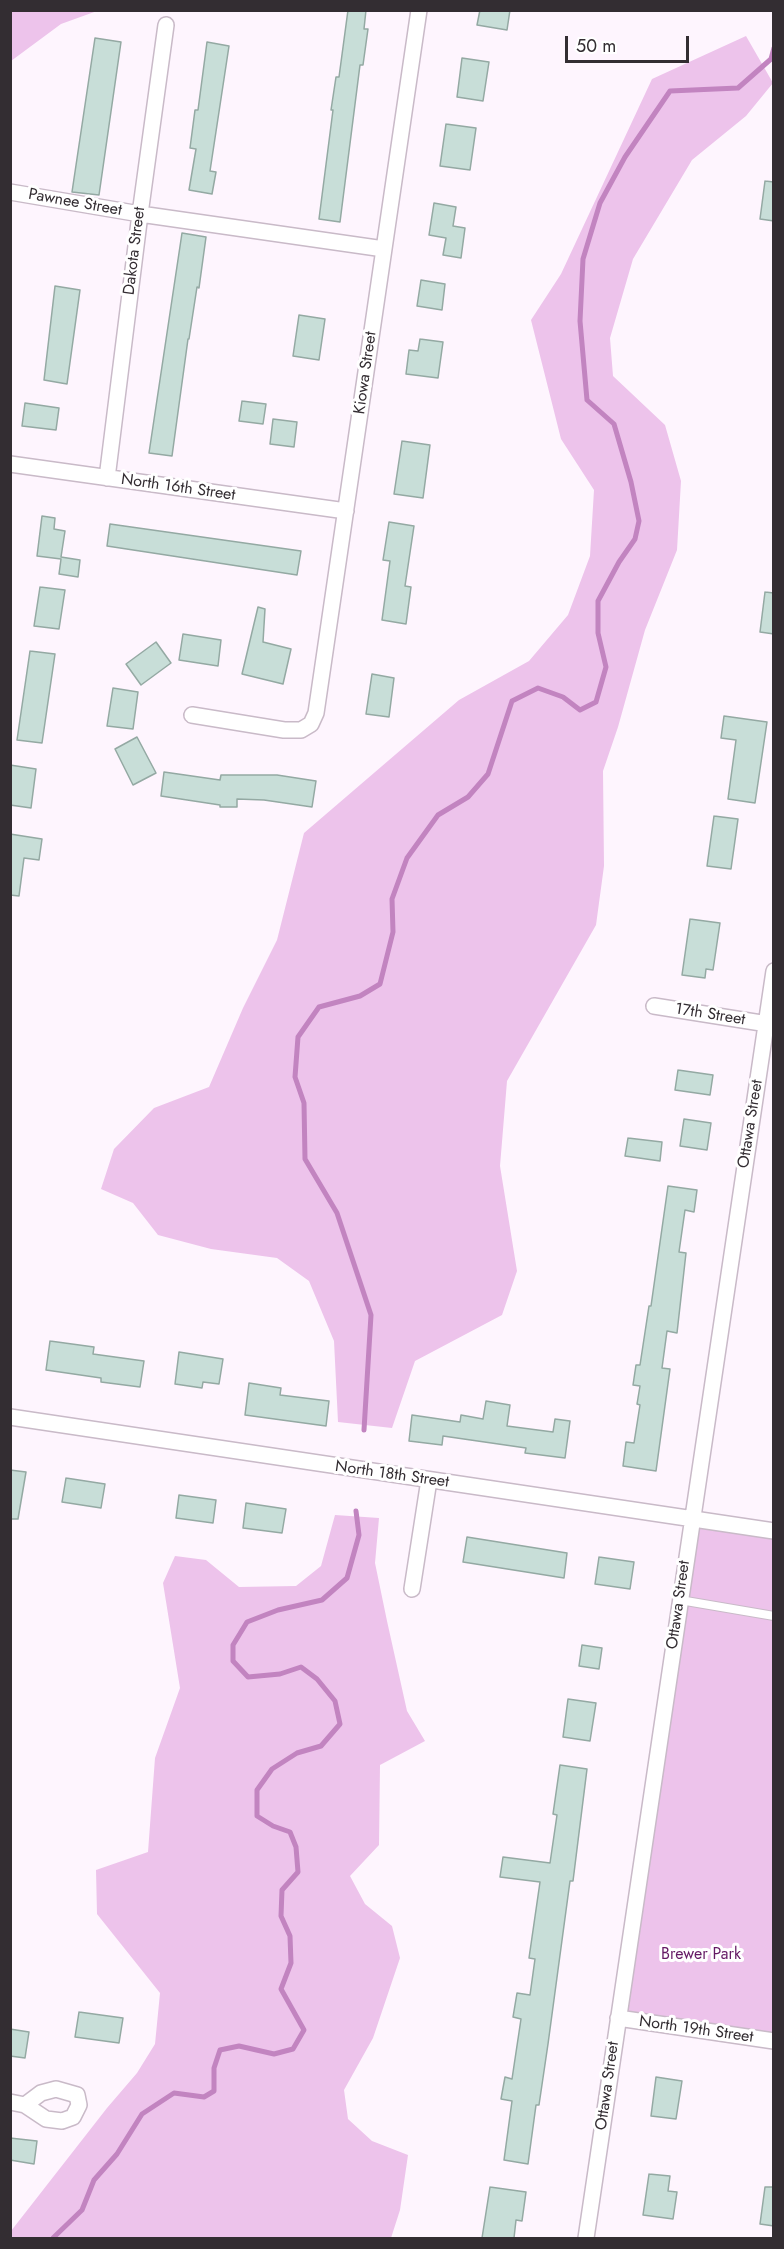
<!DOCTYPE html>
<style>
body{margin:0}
#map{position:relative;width:784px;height:2249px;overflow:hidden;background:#fef5fe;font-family:Jost,sans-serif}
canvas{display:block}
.frame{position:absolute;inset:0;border:12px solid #332d32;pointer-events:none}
.scale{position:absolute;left:565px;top:36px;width:124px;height:27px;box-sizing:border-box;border:3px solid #332d32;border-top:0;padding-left:8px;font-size:18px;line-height:21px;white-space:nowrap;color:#332d32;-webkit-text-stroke:4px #fff;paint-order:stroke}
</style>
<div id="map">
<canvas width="784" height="2249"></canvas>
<div class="frame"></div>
<div class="scale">50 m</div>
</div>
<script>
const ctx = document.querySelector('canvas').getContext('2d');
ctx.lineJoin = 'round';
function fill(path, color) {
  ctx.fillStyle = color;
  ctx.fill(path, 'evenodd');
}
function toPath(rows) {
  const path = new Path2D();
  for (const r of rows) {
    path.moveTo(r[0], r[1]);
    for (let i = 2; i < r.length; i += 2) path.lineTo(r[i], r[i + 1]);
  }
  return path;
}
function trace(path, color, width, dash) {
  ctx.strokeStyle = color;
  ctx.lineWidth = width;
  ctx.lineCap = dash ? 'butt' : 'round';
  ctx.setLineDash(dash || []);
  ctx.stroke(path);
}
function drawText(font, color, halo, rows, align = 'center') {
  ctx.font = font + ' Jost,sans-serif';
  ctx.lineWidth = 6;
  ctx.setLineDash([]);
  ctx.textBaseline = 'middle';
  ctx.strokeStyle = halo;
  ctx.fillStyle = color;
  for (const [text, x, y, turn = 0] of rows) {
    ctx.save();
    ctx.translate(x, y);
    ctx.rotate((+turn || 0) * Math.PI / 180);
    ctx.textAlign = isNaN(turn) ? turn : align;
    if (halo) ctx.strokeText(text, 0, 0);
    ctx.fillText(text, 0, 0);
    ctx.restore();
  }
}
const green = toPath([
 [11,10,97,10,97,11,61,24,11,61],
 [746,36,773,83,746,116,692,160,633,259,610,338,613,376,665,425,681,481,677,550,645,630,618,727,603,771,604,866,596,925,507,1081,500,1166,517,1271,502,1315,415,1361,392,1428,338,1422,334,1341,309,1281,277,1258,211,1249,158,1235,133,1203,101,1189,114,1149,154,1108,209,1087,243,1008,277,940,304,833,459,700,529,661,568,615,590,556,594,490,561,439,531,320,561,274,652,79],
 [335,1515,379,1518,375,1563,387,1621,407,1711,425,1741,380,1765,379,1845,350,1876,365,1904,392,1926,400,1958,373,2038,344,2090,348,2119,372,2141,408,2155,400,2210,391,2238,11,2238,11,2231,107,2108,137,2073,155,2044,160,1993,97,1914,96,1870,148,1852,155,1758,180,1688,163,1583,175,1556,206,1560,239,1587,296,1586,321,1566],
 [692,1519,773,1531,773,2041,618,2018]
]);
const stream = toPath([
 [364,1430,371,1315,337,1213,305,1159,304,1103,295,1077,298,1037,319,1007,360,996,380,984,393,932,392,899,407,858,438,815,468,797,488,774,512,701,538,688,563,697,580,710,596,702,606,667,598,633,598,601,619,562,635,539,639,521,631,482,614,424,587,400,580,321,583,259,600,203,625,157,670,91,738,88,771,59,774,48],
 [53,2238,82,2210,94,2180,117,2154,142,2114,174,2093,204,2097,214,2091,214,2068,220,2050,239,2046,274,2054,293,2049,304,2030,281,1989,291,1963,290,1936,281,1916,282,1890,298,1872,296,1847,290,1832,273,1826,257,1816,257,1790,272,1769,297,1753,321,1746,340,1724,335,1701,317,1679,301,1667,280,1674,248,1677,233,1661,233,1645,247,1622,278,1610,322,1600,347,1578,359,1535,356,1511]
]);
const building = toPath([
 [348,10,366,10,364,29,368,29,363,65,360,65,340,222,319,219,333,110,331,110,336,77,339,77,348,10],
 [480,10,510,10,507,30,477,25,480,10],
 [95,38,121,42,99,195,72,192,95,38],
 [207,42,229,46,210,171,216,172,212,194,189,190,196,149,190,148,195,110,198,110,207,42],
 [462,58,489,62,483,101,457,97,462,58],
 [446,124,476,128,470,170,440,166,446,124],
 [765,181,774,182,774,221,760,219,765,181],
 [434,203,456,207,453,226,465,228,461,258,443,255,446,238,429,235,434,203],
 [182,233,206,237,199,288,197,287,189,339,188,339,172,456,149,453,182,233],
 [421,280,445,284,442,310,417,306,421,280],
 [55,286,80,290,67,384,44,380,55,286],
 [299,315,325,319,319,360,293,356,299,315],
 [420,339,443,342,438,378,406,374,409,350,418,351,420,339],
 [242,401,266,404,263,424,239,421,242,401],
 [25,403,59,408,56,430,22,426,25,403],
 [273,419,297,422,294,447,270,444,273,419],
 [402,441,430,445,423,498,394,494,402,441],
 [42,516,55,518,54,529,65,531,61,557,80,560,78,577,59,574,61,559,37,556,42,516],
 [389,522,414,526,405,586,411,587,406,624,382,620,390,561,383,560,389,522],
 [110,524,301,551,297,575,107,546,110,524],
 [40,587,65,590,59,629,34,626,40,587],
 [765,592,774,593,774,634,760,632,765,592],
 [258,607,265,609,263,642,291,649,283,684,242,674,258,607],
 [183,634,221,640,218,666,179,660,183,634],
 [156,642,171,663,141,685,126,664,156,642],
 [30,651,55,654,42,743,17,740,30,651],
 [372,674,394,678,389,717,366,714,372,674],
 [113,688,138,692,133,729,107,726,113,688],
 [724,716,767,722,755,803,728,799,736,740,721,738,724,716],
 [137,737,156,773,133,785,115,749,137,737],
 [10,765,36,769,31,808,10,805,10,765],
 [164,772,220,780,221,775,277,775,316,781,312,807,264,800,237,799,237,807,220,807,220,805,161,796,164,772],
 [714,816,738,819,731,869,707,866,714,816],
 [10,834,42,839,39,860,24,858,19,896,10,895,10,834],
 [690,919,720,923,713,970,706,969,705,978,682,975,690,919],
 [678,1070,713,1075,710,1095,675,1090,678,1070],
 [684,1119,711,1123,707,1150,680,1146,684,1119],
 [628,1138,662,1142,660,1161,625,1156,628,1138],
 [668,1186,697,1190,694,1212,685,1210,679,1252,686,1253,677,1333,667,1331,662,1368,670,1369,656,1471,623,1466,626,1442,634,1443,640,1405,637,1404,640,1386,633,1385,636,1365,640,1365,649,1306,651,1306,668,1186],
 [50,1341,94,1347,93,1354,144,1361,140,1387,101,1382,101,1378,46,1370,50,1341],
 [179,1352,223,1359,219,1384,203,1382,202,1388,175,1384,179,1352],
 [249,1383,281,1388,280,1395,329,1401,326,1426,245,1415,249,1383],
 [486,1401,510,1405,507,1426,553,1432,555,1419,570,1421,565,1458,525,1453,526,1448,443,1436,442,1445,409,1441,412,1415,460,1422,461,1415,483,1419,486,1401],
 [10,1470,26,1472,18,1519,10,1519,10,1470],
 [66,1478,105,1484,101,1508,62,1502,66,1478],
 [179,1495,216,1500,213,1523,176,1518,179,1495],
 [246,1503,286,1509,282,1533,243,1528,246,1503],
 [467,1537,567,1553,564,1578,463,1562,467,1537],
 [599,1557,634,1562,630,1589,595,1584,599,1557],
 [582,1645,602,1648,599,1669,579,1666,582,1645],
 [568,1699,596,1703,590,1741,563,1737,568,1699],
 [560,1765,587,1769,573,1881,570,1881,548,2044,539,2105,536,2105,528,2164,504,2160,512,2101,501,2099,505,2077,512,2079,521,2019,513,2017,517,1993,530,1995,535,1959,529,1958,540,1882,500,1877,503,1857,550,1863,557,1815,553,1814,560,1765],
 [79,2012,123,2018,119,2043,75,2037,79,2012],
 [10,2029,29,2032,25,2058,10,2056,10,2029],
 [656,2077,682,2081,676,2119,651,2116,656,2077],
 [10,2138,37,2141,34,2164,10,2160,10,2138],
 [649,2174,670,2176,668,2191,677,2192,673,2219,643,2215,649,2174],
 [490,2187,526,2192,522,2221,516,2220,514,2238,482,2238,490,2187],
 [765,2187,774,2187,774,2226,760,2224,765,2187]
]);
const lane = toPath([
 [680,1600,774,1616]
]);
const street = toPath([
 [10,192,140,214,384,249],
 [10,464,346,511],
 [107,478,140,214,166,25],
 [192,715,284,730,301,730,311,724,316,713,419,10],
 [654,1006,774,1025],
 [10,1417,774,1531],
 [412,1589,429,1480],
 [618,2018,774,2041],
 [10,2102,25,2105,46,2119,62,2121,73,2117,79,2105,77,2095,56,2089,41,2093,25,2105],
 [586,2238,774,971]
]);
const streetNames = [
 ["Pawnee Street",75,203,10],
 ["Dakota Street",135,251,-83],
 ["Kiowa Street",366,373,-82],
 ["North 16th Street",178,488,8],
 ["17th Street",710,1015,9],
 ["Ottawa Street",751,1124,-81],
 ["North 18th Street",392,1475,8],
 ["Ottawa Street",679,1605,-82],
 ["North 19th Street",696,2030,8],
 ["Ottawa Street",608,2086,-82]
];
const parkNames = [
 ["Brewer Park",701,1955]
];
fill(green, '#edc3eb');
trace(stream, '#c284c0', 5);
fill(building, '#c8ded8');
trace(building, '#94a9a3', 1.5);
trace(lane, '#c9bac8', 10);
trace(street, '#c9bac8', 18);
trace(lane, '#fff', 8);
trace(street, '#fff', 15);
drawText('16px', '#332d32', '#fff', streetNames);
drawText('16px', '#641964', '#fff', parkNames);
</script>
